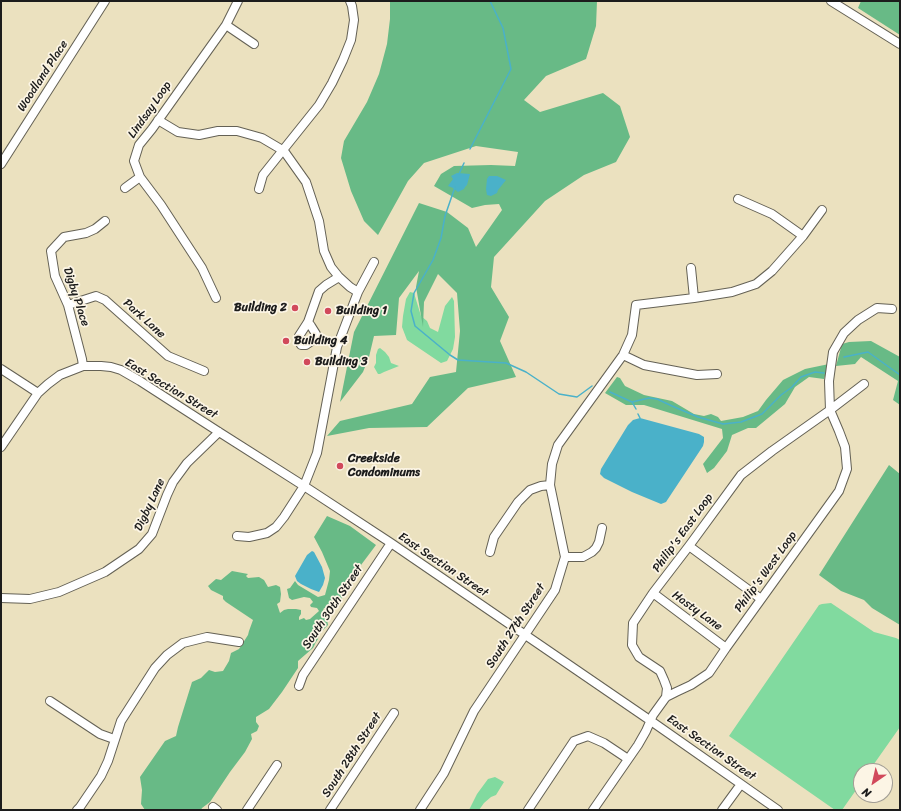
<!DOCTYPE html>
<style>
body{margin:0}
#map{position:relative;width:901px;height:811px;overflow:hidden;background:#ebe1bf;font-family:Sriracha,sans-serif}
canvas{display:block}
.frame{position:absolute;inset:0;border:2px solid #1c1c1c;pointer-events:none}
.north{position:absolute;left:853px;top:763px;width:40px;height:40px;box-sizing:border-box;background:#fcf5e5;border:1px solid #a29e95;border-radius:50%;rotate:214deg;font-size:11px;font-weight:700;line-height:16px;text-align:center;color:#1c1c1c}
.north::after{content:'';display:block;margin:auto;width:14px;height:18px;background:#d1495b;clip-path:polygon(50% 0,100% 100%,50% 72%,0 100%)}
</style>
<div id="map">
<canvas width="901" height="811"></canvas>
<div class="frame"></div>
<div class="north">N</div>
</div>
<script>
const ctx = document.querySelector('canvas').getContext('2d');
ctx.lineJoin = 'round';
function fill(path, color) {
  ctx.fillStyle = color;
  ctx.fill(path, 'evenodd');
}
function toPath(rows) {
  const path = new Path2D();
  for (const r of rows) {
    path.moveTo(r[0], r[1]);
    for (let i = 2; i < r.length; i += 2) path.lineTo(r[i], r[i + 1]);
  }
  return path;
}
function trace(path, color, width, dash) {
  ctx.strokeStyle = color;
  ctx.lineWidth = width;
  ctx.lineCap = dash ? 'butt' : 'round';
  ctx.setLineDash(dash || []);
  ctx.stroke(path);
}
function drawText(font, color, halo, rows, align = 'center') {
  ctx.font = font + ' Sriracha,sans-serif';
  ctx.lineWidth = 3.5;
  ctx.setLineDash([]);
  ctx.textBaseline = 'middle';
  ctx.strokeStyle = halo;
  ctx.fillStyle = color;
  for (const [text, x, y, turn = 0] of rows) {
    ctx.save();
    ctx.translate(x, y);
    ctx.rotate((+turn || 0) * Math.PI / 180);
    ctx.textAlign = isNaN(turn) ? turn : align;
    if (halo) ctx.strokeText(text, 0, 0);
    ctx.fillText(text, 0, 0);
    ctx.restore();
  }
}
const green = toPath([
 [410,292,414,293,421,316,427,321,430,328,438,332,445,306,452,297,454,301,455,337,453,349,447,361,441,363,407,340,402,327,403,316,406,299],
 [380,348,385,352,389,357,391,363,399,366,384,372,380,374,378,374,374,367,376,363,376,355,378,349],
 [831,603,874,632,896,638,900,640,900,727,869,771,861,771,861,783,842,810,835,810,729,736,819,605,822,604],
 [495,777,504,782,496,795,491,797,484,803,479,810,469,810,477,794,488,779]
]);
const forest = toPath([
 [390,1,597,1,596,26,586,59,546,76,524,100,540,112,603,93,620,106,630,137,616,162,584,175,545,201,494,257,491,287,509,317,500,341,516,377,468,388,427,427,369,428,327,436,340,421,412,404,430,377,456,372,460,331,457,293,438,274,424,302,423,327,416,287,419,271,399,298,396,335,374,336,369,357,363,372,340,402,354,332,419,203,447,212,468,228,476,247,502,210,499,204,485,205,472,208,434,186,441,174,454,166,491,165,515,166,518,152,476,146,424,163,408,181,378,235,364,221,351,191,341,158,344,141,367,102,379,74,387,44,390,19],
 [861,1,900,1,900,35,858,8],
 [871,341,900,357,900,405,893,400,898,381,861,357,855,364,836,366,842,344,849,342],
 [829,364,824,379,809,377,795,387,785,404,756,428,748,428,732,435,727,451,714,468,707,473,703,464,723,438,722,429,644,405,626,405,605,393,617,377,620,378,625,386,644,395,672,401,694,414,704,416,711,414,718,417,721,421,743,417,758,411,766,400,783,380,805,369],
 [889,465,900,474,900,625,872,608,864,600,841,591,819,575],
 [327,516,350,526,376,545,358,569,357,575,338,604,332,603,330,609,324,608,322,613,327,620,328,625,319,634,318,639,316,642,313,648,298,661,298,668,282,692,269,709,256,717,256,722,259,726,257,731,251,734,252,739,245,752,230,772,210,802,202,808,201,810,145,810,141,804,142,790,140,777,165,741,176,736,178,727,192,682,201,678,209,670,215,672,223,671,229,661,231,653,239,649,248,635,249,631,253,620,226,602,223,599,223,596,211,590,208,586,216,579,221,580,232,571,248,574,246,576,248,578,259,577,264,580,268,587,276,585,280,587,281,594,280,602,277,604,280,613,284,610,288,609,296,609,301,610,301,614,299,617,299,620,304,618,306,620,310,619,319,611,317,608,311,607,310,605,313,602,310,598,304,597,292,600,289,598,287,589,290,588,295,581,298,585,318,597,325,595,329,580,330,571,322,552,314,537]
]);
const water = toPath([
 [457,173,470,174,467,185,465,187,464,189,458,192,453,188,448,186,453,179,451,176],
 [489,176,497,176,506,180,498,190,497,193,491,196,487,195,486,189,487,179],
 [640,418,699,434,704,437,704,442,703,446,666,502,661,504,632,492,604,478,600,474,601,469,628,425,633,420],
 [312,551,314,552,322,567,325,578,323,585,319,592,311,589,301,584,297,581,295,576,307,555]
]);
const stream = toPath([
 [470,149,511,69,503,28,490,1],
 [459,174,464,163],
 [455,187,445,216,441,238,433,260,414,293,411,311,415,326,450,355,458,360,506,363,526,372,559,394,577,397,592,386],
 [844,357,868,352,900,375],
 [610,392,632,402,649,398,657,399,672,406,698,417,723,424,741,422,762,414,781,395,792,387,801,377,815,372,824,373],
 [632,402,636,409],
 [638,414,640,418]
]);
const minor = toPath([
 [831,1,900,44],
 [226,25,254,44],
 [158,120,178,132,199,135,218,131,237,131,262,138,284,151,306,182,319,221,324,251,331,267,339,277,350,287,358,292],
 [1,164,105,1],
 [125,188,140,177],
 [259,189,263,175,319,105,332,83,343,60,351,40,354,20,352,6,350,1],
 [738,199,772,214,803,236],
 [691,268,694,298],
 [216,298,202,268,161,205,140,177,134,161,139,145,152,129,226,25,238,1],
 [68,305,96,296,105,300,168,356,204,371],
 [308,322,311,326,316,334,316,338,306,345,301,345,299,341,299,336,308,322,319,291,326,285,339,277],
 [623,355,644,365,697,375,717,374],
 [83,366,82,359,68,305,55,276,51,251,64,237,86,233,95,229,105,221],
 [1,369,38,393],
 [1,447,38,393,48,384,60,375,83,366,101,366,111,367,121,370,140,381,219,432,304,486,391,543,651,721,778,810],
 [237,536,249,537,267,533,276,527,284,517,304,486,317,453,337,347,358,292,374,262],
 [689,546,761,599],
 [490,552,494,537,518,502,530,490,541,486,550,485],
 [565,557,583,557,592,552,596,548,599,542,602,528],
 [653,593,726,648],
 [1,598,30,599,59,592,105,572,139,549,152,534,167,495,173,482,187,463,219,432],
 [299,686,303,675,391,543],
 [666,697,667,688,664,680,660,671,639,657,632,645,633,623,653,593,689,546,741,475,772,451,830,410,864,384],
 [50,701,100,734,114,739],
 [213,807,217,810],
 [77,810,80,807,101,776,108,761,121,721,155,668,167,655,183,643,207,637,239,642],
 [247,810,277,765],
 [330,810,394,713],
 [420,810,444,773,474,711,555,590,565,557,550,485,552,464,558,445,623,355,632,335,636,305,694,298,732,292,756,284,772,271,803,236,822,210],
 [528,810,574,741,588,736,604,743,628,759],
 [593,810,638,745,646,731,653,715,666,697,676,692,691,685,709,673,726,648,839,491,847,469,845,447,839,431,830,410,829,381,833,352,844,333,858,320,877,308,892,309],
 [722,810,741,784]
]);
const markers = [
 [295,308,4,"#d1495b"],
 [328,311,4,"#d1495b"],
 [286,341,4,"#d1495b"],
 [307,362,4,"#d1495b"],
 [340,466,4,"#d1495b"]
];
const streetNames = [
 ["Woodland Place",43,76,-57],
 ["Lindsay Loop",150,110,-55],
 ["Digby Place",76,297,72],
 ["Park Lane",144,319,42],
 ["East Section Street",171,389,31],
 ["Digby Lane",150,505,-65],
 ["Philip's East Loop",683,533,-54],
 ["East Section Street",443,565,34],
 ["Philip's West Loop",766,572,-54],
 ["South 30th Street",333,607,-56],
 ["Hasty Lane",697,611,36],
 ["South 27th Street",516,626,-57],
 ["East Section Street",711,748,35],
 ["South 28th Street",352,755,-57]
];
const poiNames = [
 ["Building 2",287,308,"right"],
 ["Building 1",336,311],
 ["Building 4",294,341],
 ["Building 3",315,362],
 ["Creekside",348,459],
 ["Condominums",348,473]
];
fill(green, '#81da9f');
fill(forest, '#68ba86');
fill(water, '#4ab1c9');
trace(stream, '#4ab1c9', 1.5);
trace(minor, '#646155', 10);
trace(minor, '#fff', 8);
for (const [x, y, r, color] of markers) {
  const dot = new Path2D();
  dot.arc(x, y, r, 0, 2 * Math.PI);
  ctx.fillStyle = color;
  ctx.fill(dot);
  trace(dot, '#fcf5e5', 1.5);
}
drawText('12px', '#1c1c1c', '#fcf5e5', streetNames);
drawText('bold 12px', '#1c1c1c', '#fcf5e5', poiNames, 'left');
</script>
